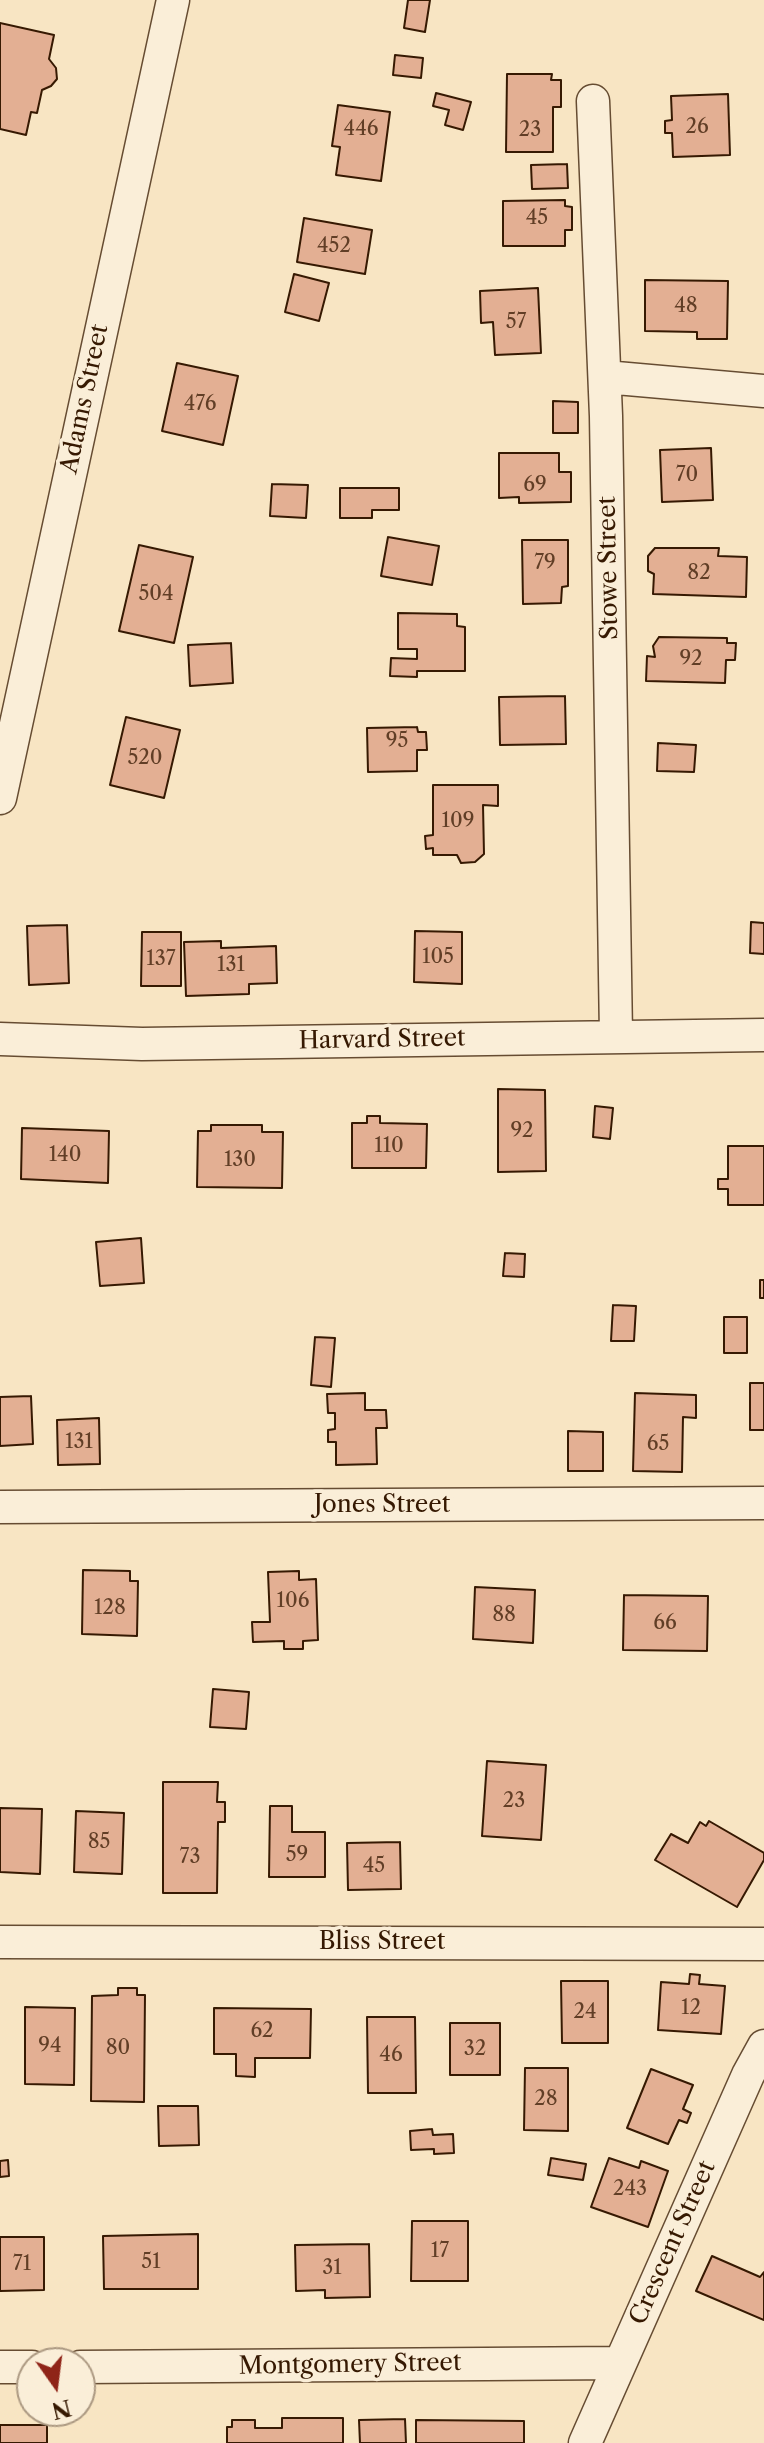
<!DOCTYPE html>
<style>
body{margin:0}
#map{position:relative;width:764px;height:2443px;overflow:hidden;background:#f8e5c3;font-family:"Libre Caslon Text",serif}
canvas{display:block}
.north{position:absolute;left:16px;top:2347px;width:80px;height:80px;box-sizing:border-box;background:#faeed8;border:2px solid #ac9982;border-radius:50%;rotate:166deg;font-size:22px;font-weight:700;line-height:32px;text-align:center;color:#361902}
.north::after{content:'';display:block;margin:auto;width:28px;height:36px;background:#8f2418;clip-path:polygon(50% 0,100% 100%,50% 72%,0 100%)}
</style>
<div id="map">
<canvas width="764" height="2443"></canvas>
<div class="north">N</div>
</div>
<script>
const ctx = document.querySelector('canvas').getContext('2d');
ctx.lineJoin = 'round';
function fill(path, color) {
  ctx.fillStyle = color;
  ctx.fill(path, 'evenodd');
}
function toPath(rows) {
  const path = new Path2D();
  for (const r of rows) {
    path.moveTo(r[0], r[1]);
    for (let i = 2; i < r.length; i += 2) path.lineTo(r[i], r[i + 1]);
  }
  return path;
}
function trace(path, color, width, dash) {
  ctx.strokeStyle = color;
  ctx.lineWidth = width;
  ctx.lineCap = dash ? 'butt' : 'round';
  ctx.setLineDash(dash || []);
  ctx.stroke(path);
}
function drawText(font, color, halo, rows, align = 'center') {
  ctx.font = font + ' "Libre Caslon Text",serif';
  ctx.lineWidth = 7;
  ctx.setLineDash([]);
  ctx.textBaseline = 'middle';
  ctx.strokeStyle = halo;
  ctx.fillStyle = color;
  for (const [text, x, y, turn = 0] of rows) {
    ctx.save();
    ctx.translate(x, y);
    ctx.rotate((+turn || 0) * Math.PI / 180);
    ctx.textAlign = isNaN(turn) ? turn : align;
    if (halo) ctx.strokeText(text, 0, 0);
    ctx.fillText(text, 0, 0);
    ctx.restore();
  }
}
const building = toPath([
 [408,0,430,0,425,32,404,28,408,0],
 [0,23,54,35,49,59,56,68,57,79,51,86,42,90,37,113,31,112,26,135,0,129,0,23],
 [395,55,423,58,421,78,393,75,395,55],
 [507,74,552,74,551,80,561,80,561,107,553,107,553,152,506,152,507,74],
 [436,93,471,102,463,130,445,125,449,110,433,106,436,93],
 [728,94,730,155,673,157,672,133,665,133,665,121,672,120,671,96,728,94],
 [338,105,390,112,381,181,336,175,340,147,332,146,338,105],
 [567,164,568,188,532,189,531,165,567,164],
 [565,200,565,206,572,207,572,230,565,230,565,246,503,246,503,201,565,200],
 [304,218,372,230,365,274,297,262,304,218],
 [294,274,329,283,319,321,285,312,294,274],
 [645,280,728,281,727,339,697,339,697,332,645,331,645,280],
 [538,288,541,353,495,355,493,322,481,323,480,291,538,288],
 [177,363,238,376,223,445,162,431,177,363],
 [553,401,578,402,578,433,553,433,553,401],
 [711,448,713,500,662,502,660,450,711,448],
 [499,453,559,453,559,472,571,472,571,502,519,503,519,497,499,498,499,453],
 [272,484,308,485,306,518,270,516,272,484],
 [340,488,399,488,399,510,372,510,372,518,340,518,340,488],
 [388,537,439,546,432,585,381,576,388,537],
 [522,540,568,540,568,586,562,587,561,603,523,604,522,540],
 [139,545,193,557,174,643,119,631,139,545],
 [655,548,719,548,718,556,747,557,746,597,653,594,654,574,648,571,648,556,655,548],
 [398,613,457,614,457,626,465,627,465,671,417,671,417,677,390,676,391,658,417,659,417,649,398,649,398,613],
 [659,637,727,638,727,643,736,643,735,660,726,660,725,683,646,681,647,656,655,657,653,646,659,637],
 [231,643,233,683,190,686,188,645,231,643],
 [565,696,566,744,500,745,499,697,565,696],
 [126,717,180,730,164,798,110,785,126,717],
 [417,727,418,732,426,732,427,750,417,750,417,771,368,772,367,728,417,727],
 [658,743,696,745,694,772,657,771,658,743],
 [433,785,498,785,498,806,483,805,484,854,475,862,461,863,457,855,433,855,433,848,426,849,425,836,433,835,433,785],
 [751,922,764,923,764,954,750,953,751,922],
 [67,925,69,983,29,985,27,926,67,925],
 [415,931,462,932,462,984,414,982,415,931],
 [142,932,181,932,181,986,141,986,142,932],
 [221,941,221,948,276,946,277,983,249,984,249,994,186,996,184,942,221,941],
 [498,1089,545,1090,546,1171,498,1172,498,1089],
 [595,1106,613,1108,610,1139,593,1137,595,1106],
 [367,1116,380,1116,380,1123,427,1124,426,1168,352,1168,352,1123,367,1123,367,1116],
 [211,1125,262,1125,262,1132,283,1132,282,1188,197,1187,198,1131,211,1131,211,1125],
 [22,1128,109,1131,108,1183,21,1179,22,1128],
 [728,1146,764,1146,764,1205,728,1205,728,1189,718,1189,718,1179,728,1179,728,1146],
 [141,1238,144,1283,100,1286,96,1242,141,1238],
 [505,1253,525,1254,524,1277,503,1276,505,1253],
 [760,1280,764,1280,764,1298,760,1298,760,1280],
 [613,1305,636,1306,634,1341,611,1341,613,1305],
 [724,1317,747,1317,747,1353,724,1353,724,1317],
 [315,1337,335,1338,331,1387,311,1385,315,1337],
 [750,1383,764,1383,764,1430,750,1430,750,1383],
 [365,1393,365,1410,386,1410,387,1428,376,1428,377,1464,336,1465,336,1442,328,1442,328,1430,335,1429,335,1413,328,1413,327,1394,365,1393],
 [635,1393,696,1395,696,1418,683,1417,682,1472,633,1471,635,1393],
 [31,1396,33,1444,0,1446,0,1397,31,1396],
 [99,1418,100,1464,58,1465,57,1420,99,1418],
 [568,1431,603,1432,603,1471,568,1471,568,1431],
 [83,1570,130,1571,130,1581,138,1581,137,1636,82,1634,83,1570],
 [299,1571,299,1580,316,1579,318,1640,303,1641,303,1649,284,1649,284,1641,253,1642,252,1622,270,1622,268,1572,299,1571],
 [475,1587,535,1590,533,1643,473,1639,475,1587],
 [624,1595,708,1596,707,1651,623,1650,624,1595],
 [213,1689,249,1692,246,1729,210,1727,213,1689],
 [487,1761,546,1765,541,1840,482,1836,487,1761],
 [163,1782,218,1782,217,1802,225,1802,225,1822,218,1822,217,1893,163,1893,163,1782],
 [270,1806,292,1806,292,1832,325,1832,325,1877,269,1877,270,1806],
 [0,1808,42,1809,40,1874,0,1872,0,1808],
 [76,1811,124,1813,122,1874,74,1872,76,1811],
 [709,1821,764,1853,764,1860,737,1907,655,1860,671,1834,688,1843,700,1822,706,1826,709,1821],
 [400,1842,401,1889,348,1890,347,1843,400,1842],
 [690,1974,700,1975,699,1984,725,1986,721,2034,658,2030,661,1982,689,1984,690,1974],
 [561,1981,608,1981,608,2043,562,2043,561,1981],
 [118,1988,137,1988,137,1995,145,1995,144,2102,91,2101,92,1996,118,1995,118,1988],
 [25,2007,75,2008,74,2085,25,2084,25,2007],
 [214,2008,311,2009,310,2058,255,2058,255,2077,236,2076,236,2054,214,2054,214,2008],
 [367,2017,415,2017,416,2093,368,2093,367,2017],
 [450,2023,500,2023,500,2075,450,2075,450,2023],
 [525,2068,568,2068,568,2131,524,2130,525,2068],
 [651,2069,693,2085,683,2109,691,2113,687,2123,679,2120,668,2144,627,2128,651,2069],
 [158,2106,198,2106,199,2145,159,2146,158,2106],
 [432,2129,433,2135,453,2134,454,2153,434,2154,434,2149,411,2150,410,2131,432,2129],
 [551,2158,586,2164,583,2180,548,2175,551,2158],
 [609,2158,639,2168,641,2161,668,2171,648,2227,591,2207,609,2158],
 [8,2160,9,2176,0,2177,0,2161,8,2160],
 [412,2221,468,2221,468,2281,411,2281,412,2221],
 [198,2234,198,2289,104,2289,103,2236,198,2234],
 [0,2237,44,2237,44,2290,0,2291,0,2237],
 [369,2244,370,2297,325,2298,325,2290,296,2291,295,2245,369,2244],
 [712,2256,760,2277,764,2272,764,2320,696,2291,712,2256],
 [282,2418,343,2418,343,2443,227,2443,227,2427,232,2427,232,2420,255,2420,255,2428,282,2428,282,2418],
 [405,2419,406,2443,360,2443,359,2420,405,2419],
 [416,2420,524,2421,524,2443,416,2443,416,2420],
 [0,2425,47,2425,47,2443,0,2443,0,2425]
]);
const street = toPath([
 [593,101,606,416,616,1035],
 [605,377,764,391],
 [0,798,173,0],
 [0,1039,142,1044,764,1035],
 [0,1507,764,1503],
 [0,1942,764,1944],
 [0,2367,32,2367],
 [80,2367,620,2363],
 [585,2443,748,2075,764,2046]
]);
const numberNames = [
 ["26",697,127],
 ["446",361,129],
 ["23",530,130],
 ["45",537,218],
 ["452",334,246],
 ["48",686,306],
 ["57",516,322],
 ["476",200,404],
 ["70",687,475],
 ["69",535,485],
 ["79",545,563],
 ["82",699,573],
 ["504",156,594],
 ["92",691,659],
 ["95",397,741],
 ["520",145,758],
 ["109",458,821],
 ["105",438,957],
 ["137",161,959],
 ["131",231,965],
 ["92",522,1131],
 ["110",389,1146],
 ["140",65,1155],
 ["130",240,1160],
 ["131",79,1442],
 ["65",658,1444],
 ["106",293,1601],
 ["128",110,1608],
 ["88",504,1615],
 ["66",665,1623],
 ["23",514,1801],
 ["85",99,1842],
 ["59",297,1855],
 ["73",190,1857],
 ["45",374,1866],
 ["12",691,2008],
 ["24",585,2012],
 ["62",262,2031],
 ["94",50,2046],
 ["80",118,2048],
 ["32",475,2049],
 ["46",391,2055],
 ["28",546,2099],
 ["243",630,2189],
 ["17",440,2251],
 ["51",151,2262],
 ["71",22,2264],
 ["31",332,2268]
];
const streetNames = [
 ["Adams Street",85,399,-78],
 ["Stowe Street",609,568,-91],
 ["Harvard Street",382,1040,-1],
 ["Jones Street",382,1505],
 ["Bliss Street",382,1942],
 ["Crescent Street",673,2243,-66],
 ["Montgomery Street",350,2365,-1]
];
fill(building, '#e3af93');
trace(building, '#361902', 2);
trace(street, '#664c32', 35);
trace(street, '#faeed8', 32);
drawText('20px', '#613e26', null, numberNames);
drawText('24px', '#361902', '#faeed8', streetNames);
</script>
